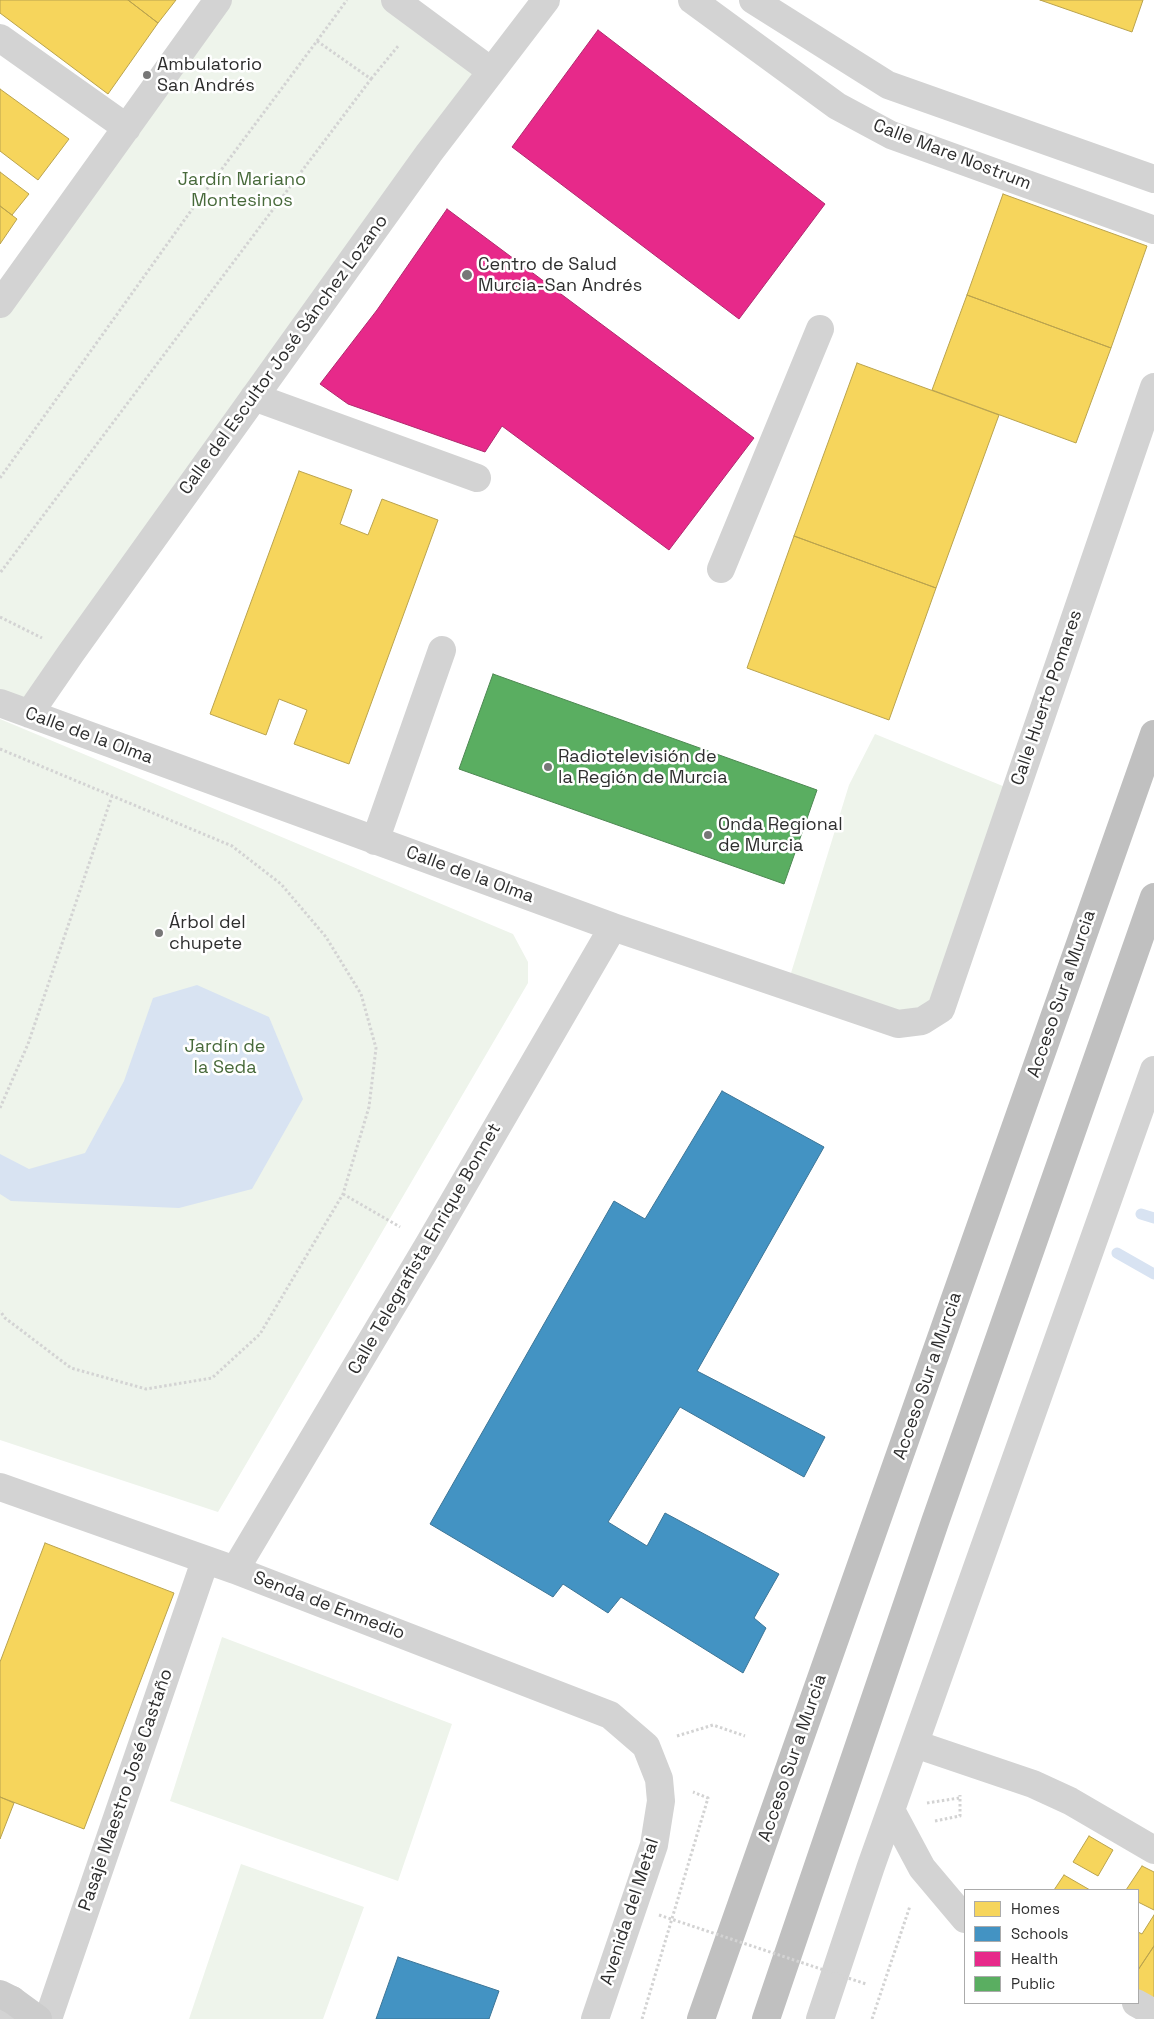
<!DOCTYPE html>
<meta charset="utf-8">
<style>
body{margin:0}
#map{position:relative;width:1154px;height:2019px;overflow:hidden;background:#fff;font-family:"Space Grotesk",sans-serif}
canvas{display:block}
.legend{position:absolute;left:964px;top:1889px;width:175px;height:115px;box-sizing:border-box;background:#fff;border:1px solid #ababab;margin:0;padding:6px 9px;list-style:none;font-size:15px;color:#2e2e2e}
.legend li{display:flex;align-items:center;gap:10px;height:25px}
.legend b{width:25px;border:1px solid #ababab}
</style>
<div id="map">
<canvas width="1154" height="2019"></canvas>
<ul class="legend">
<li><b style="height:14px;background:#f6d55c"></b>Homes</li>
<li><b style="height:14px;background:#4393c3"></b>Schools</li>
<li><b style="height:14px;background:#e7298a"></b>Health</li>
<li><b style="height:14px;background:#5aae61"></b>Public</li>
</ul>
</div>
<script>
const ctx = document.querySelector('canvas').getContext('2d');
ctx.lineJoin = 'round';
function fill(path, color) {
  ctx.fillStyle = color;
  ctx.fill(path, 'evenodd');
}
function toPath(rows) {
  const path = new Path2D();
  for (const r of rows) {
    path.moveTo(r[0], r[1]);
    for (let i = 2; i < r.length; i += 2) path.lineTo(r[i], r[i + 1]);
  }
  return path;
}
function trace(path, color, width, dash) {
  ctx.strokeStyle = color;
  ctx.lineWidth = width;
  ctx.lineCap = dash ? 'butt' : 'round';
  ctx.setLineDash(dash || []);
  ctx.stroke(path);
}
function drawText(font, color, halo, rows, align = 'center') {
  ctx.font = font + ' "Space Grotesk",sans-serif';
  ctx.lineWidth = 5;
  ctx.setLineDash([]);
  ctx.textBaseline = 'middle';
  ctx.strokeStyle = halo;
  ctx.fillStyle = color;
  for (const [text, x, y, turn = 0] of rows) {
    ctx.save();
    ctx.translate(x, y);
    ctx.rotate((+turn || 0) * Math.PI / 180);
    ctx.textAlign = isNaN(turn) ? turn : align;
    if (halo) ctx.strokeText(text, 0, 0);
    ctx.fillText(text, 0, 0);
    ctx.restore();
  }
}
const green = toPath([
 [218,0,395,0,491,71,29,714,0,703,0,307],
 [0,719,513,934,528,962,528,983,218,1512,0,1440],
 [875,734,1015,791,922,1021,787,986,849,785],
 [222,1637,452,1724,398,1881,170,1801],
 [241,1864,364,1907,323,2019,189,2019]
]);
const water = toPath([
 [197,985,269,1017,303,1099,252,1189,179,1208,11,1201,0,1194,0,1154,29,1169,85,1153,124,1081,153,998]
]);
const homes = toPath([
 [0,0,128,0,158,23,108,94,0,13,0,0],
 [128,0,176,0,158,23,128,0],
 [1040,0,1143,0,1132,32,1040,0],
 [0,89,69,139,38,180,0,151,0,89],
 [0,172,29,194,12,215,0,206,0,172],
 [1003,194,1147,246,1111,348,967,295,1003,194],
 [0,206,17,219,0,244,0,206],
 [967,295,1111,348,1076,443,932,390,967,295],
 [857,363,999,415,936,588,794,536,857,363],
 [299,471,352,490,340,524,368,535,382,499,438,520,349,764,294,744,307,710,279,699,266,735,210,714,299,471],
 [794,536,936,588,889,720,747,668,794,536],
 [45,1543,174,1593,84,1829,0,1797,0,1662,45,1543],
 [0,1797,14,1803,0,1839,0,1797],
 [1089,1836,1113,1850,1098,1876,1073,1862,1089,1836],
 [1142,1866,1154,1872,1154,1910,1138,1902,1138,1890,1126,1890,1142,1866],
 [1064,1875,1090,1890,1054,1890,1064,1875],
 [1154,1915,1154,1946,1138,1970,1138,1932,1142,1934,1154,1915],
 [1154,1946,1154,1999,1138,1992,1138,1970,1154,1946]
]);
const schools = toPath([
 [722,1091,824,1147,697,1371,825,1437,804,1477,680,1407,608,1522,647,1546,665,1513,779,1574,754,1618,766,1628,743,1673,621,1597,608,1613,563,1584,553,1597,430,1524,614,1201,645,1219,722,1091],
 [398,1957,499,1991,489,2019,376,2019,398,1957]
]);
const health = toPath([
 [598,30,825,204,739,319,512,147,598,30],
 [447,209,754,438,669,550,502,426,485,452,348,404,320,384,377,310,447,209]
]);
const public = toPath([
 [493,674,817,790,784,884,459,769,493,674]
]);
const stream = toPath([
 [1141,1214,1154,1218],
 [1117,1253,1154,1274]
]);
const path = toPath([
 [317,41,347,0],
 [371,79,399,45],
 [0,478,198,201,317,41,371,79,0,573],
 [0,617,42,638],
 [0,749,232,846,281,884,326,937,361,994,376,1048,369,1107,343,1194,260,1334,212,1378,146,1389,71,1368,5,1318,0,1311],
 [0,1108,28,1044,112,796],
 [343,1194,400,1227],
 [677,1736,713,1725,745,1736],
 [927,1803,959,1798],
 [935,1821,960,1816,960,1795],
 [642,2019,708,1798,693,1792],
 [872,2019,910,1906]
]);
const street = toPath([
 [395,0,491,71],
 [692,0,837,106,891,135,1154,230],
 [753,0,888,85,1154,179],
 [0,38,127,128],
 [0,304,218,0],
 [254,397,477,478],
 [721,569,820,329],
 [0,703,613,927,898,1024,922,1021,941,1009,1154,387],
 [29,714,71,653,429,153,546,0],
 [375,841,442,650],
 [0,1487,235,1570,610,1715,646,1746,659,1779,661,1801,654,1845,595,2019],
 [235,1570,429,1244,613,927],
 [915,1744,1033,1784,1070,1801,1154,1850],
 [891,1810,922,1868,965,1919],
 [1136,2003,1154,2013],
 [5,2019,12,2000],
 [48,2019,205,1561],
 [820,2019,871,1866,1154,1070]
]);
const secondary = toPath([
 [0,1994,12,2000,38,2019]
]);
const highway = toPath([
 [701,2019,1154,734],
 [766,2019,935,1522,1154,897]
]);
const pathBridge = toPath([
 [659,1915,866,1984]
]);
const markers = [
 [147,75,5,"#777"],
 [467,275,6,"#777"],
 [548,767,5,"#777"],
 [708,835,5,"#777"],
 [159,933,5,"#777"]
];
const poiNames = [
 ["Ambulatorio",157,65],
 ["San Andrés",157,86],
 ["Centro de Salud",478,265],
 ["Murcia-San Andrés",478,286],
 ["Radiotelevisión de",558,757],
 ["la Región de Murcia",558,778],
 ["Onda Regional",718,825],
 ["de Murcia",718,846],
 ["Árbol del",169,923],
 ["chupete",169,944]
];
const streetNames = [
 ["Calle Mare Nostrum",952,155,21],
 ["Calle del Escultor José Sánchez Lozano",284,355,-54],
 ["Calle Huerto Pomares",1047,698,-71],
 ["Calle de la Olma",89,736,20],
 ["Calle de la Olma",470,875,20],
 ["Acceso Sur a Murcia",1062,994,-71],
 ["Calle Telegrafista Enrique Bonnet",425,1249,-60],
 ["Acceso Sur a Murcia",928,1376,-71],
 ["Senda de Enmedio",329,1606,21],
 ["Acceso Sur a Murcia",793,1758,-71],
 ["Pasaje Maestro José Castaño",126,1790,-71],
 ["Avenida del Metal",630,1912,-72]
];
const parkNames = [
 ["Jardín Mariano",242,180],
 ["Montesinos",242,201],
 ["Jardín de",225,1047],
 ["la Seda",225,1068]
];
fill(green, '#eef4eb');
fill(water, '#d8e3f2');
fill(homes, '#f6d55c');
trace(homes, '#baa34e', 1);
fill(schools, '#4393c3');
trace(schools, '#3d7596', 1);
fill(health, '#e7298a');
trace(health, '#b02a6e', 1);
fill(public, '#5aae61');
trace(public, '#4d8852', 1);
trace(stream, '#d8e3f2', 11);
trace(path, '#d3d3d3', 3, [2.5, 2.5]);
trace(street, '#d3d3d3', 28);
trace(secondary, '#ccc', 28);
trace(highway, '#c0c0c0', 28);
trace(pathBridge, '#d3d3d3', 3, [2.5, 2.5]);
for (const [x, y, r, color] of markers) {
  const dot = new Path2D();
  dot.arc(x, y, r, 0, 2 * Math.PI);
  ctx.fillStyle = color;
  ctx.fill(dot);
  trace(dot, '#fff', 2);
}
drawText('18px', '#2e2e2e', '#fff', poiNames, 'left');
drawText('18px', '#2e2e2e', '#fff', streetNames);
drawText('18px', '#486a3b', '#fff', parkNames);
</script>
